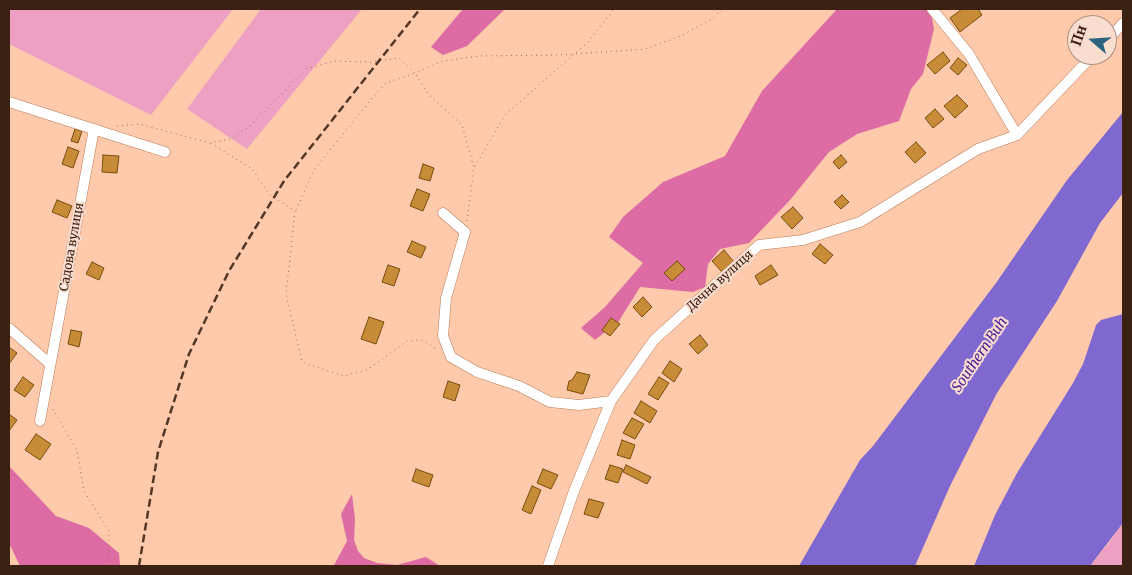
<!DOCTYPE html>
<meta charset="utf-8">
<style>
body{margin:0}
#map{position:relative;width:1132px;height:575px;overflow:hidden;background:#ffc9ab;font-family:Merriweather,serif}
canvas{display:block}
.frame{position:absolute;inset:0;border:10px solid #3a2112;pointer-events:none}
.north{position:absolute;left:1067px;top:15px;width:50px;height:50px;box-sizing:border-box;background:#f9ddce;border:1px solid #ad9283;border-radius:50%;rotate:289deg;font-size:14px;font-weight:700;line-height:20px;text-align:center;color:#3a2112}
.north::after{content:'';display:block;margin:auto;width:18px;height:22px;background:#2c647f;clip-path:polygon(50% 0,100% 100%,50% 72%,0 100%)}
</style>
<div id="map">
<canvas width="1132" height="575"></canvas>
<div class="frame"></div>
<div class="north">Пн</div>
</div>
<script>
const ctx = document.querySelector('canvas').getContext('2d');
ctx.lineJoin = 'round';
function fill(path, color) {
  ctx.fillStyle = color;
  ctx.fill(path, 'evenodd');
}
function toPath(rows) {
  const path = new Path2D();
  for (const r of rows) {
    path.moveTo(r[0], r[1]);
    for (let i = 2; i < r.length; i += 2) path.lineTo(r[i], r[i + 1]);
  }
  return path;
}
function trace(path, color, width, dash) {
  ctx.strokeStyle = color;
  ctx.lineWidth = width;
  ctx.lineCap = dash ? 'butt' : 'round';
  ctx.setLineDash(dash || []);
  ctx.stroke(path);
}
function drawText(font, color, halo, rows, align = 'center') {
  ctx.font = font + ' Merriweather,serif';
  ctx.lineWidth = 4;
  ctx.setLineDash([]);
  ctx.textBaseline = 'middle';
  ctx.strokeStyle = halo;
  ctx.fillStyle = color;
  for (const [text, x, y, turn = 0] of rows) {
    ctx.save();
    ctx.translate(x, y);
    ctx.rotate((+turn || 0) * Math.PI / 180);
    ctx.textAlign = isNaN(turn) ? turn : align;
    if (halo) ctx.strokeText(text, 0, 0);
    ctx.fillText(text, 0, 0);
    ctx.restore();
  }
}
const green = toPath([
 [9,9,233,9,151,115,9,44],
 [261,9,362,9,247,149,187,109],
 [1123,523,1123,566,1090,566,1108,544]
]);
const forest = toPath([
 [463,9,505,9,467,46,443,55,431,47],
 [837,9,930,9,934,29,923,74,911,89,899,121,857,134,829,152,790,200,749,243,720,249,708,264,705,287,693,292,640,287,619,321,595,340,581,328,605,307,643,263,609,237,623,217,663,182,725,156,762,91],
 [9,466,56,516,89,528,119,553,120,566,20,566,9,543],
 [352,494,355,519,354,540,358,551,364,558,377,563,397,565,426,557,440,566,325,566,334,565,347,541,341,514]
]);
const water = toPath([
 [1123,112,1123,193,1100,223,1057,301,997,393,950,486,915,566,799,566,860,460,873,446,996,283,1067,180],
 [1123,314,1123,523,1090,566,974,566,995,515,1017,473,1073,383,1083,364,1096,325,1101,320]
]);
const building = toPath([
 [962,9,978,9,982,15,960,32,950,18,962,9],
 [943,52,950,61,935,74,927,65,943,52],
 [958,58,967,65,958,75,950,68,958,58],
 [957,95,968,106,955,118,944,106,957,95],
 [935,109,944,119,933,128,925,118,935,109],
 [75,129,82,131,78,143,71,141,75,129],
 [916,142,926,153,915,163,905,152,916,142],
 [68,147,79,151,73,168,62,164,68,147],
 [103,155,119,156,117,173,102,172,103,155],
 [841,155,847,162,839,169,833,162,841,155],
 [423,164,434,168,430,181,419,178,423,164],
 [417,189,430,194,423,211,410,206,417,189],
 [842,195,849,202,841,209,834,202,842,195],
 [57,200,72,206,67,218,52,212,57,200],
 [793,207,803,218,792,229,781,217,793,207],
 [412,241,426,247,421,258,407,252,412,241],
 [820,244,833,255,825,264,812,254,820,244],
 [724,250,734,262,722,272,712,261,724,250],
 [677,261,685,269,672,281,664,273,677,261],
 [92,262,104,268,99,280,86,274,92,262],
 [388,265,400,269,394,286,382,282,388,265],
 [771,265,778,275,760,285,755,276,771,265],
 [643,297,652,307,642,317,633,307,643,297],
 [369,317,384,322,376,344,361,339,369,317],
 [611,318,620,324,610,336,602,330,611,318],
 [71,330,82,332,79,347,68,344,71,330],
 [700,335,708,345,698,354,689,344,700,335],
 [9,347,17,353,9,364,9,347],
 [670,361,682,369,674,382,662,373,670,361],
 [577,372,590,375,583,394,567,390,569,381,572,380,577,372],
 [23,377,34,385,25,397,14,390,23,377],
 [659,377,669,383,658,400,648,394,659,377],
 [448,381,460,385,455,401,443,397,448,381],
 [641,401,657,411,650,423,634,413,641,401],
 [9,414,17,420,9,431,9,414],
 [632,418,644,424,635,439,623,433,632,418],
 [36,434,51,444,40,460,25,450,36,434],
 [622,440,635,445,630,459,617,455,622,440],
 [610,465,623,469,618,483,605,479,610,465],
 [626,465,651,477,647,484,623,472,626,465],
 [416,469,433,475,429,487,412,481,416,469],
 [543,469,558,475,551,489,537,483,543,469],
 [532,486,541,490,531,514,522,510,532,486],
 [589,499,604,503,598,518,584,514,589,499]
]);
const path = toPath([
 [117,126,139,124,210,143,230,139,249,127,306,69,334,61,370,62,399,58,415,73,443,61,479,56,560,55,645,49,681,36,712,19,722,9],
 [211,143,252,169,270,195,295,211,286,294,302,362,343,376,367,370,407,341,422,340,437,349],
 [296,210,314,170,373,97,386,83,415,73,428,94,462,125,474,168],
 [467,221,474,168,505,115,588,42,614,9],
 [53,409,77,450,84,491,109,531,108,566],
 [851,474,855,477]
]);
const street = toPath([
 [932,9,969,54,1017,135],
 [1107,41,1123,23],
 [9,102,165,152],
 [443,213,465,232,446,298,443,336,451,357,477,372,519,386,550,402,579,405,611,401],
 [9,328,50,364],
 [40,421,94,129],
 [548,566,574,491,611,401,654,340,759,245,803,240,860,222,978,149,1017,135,1093,55]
]);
const rail = toPath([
 [139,566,158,452,189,354,229,271,284,181,420,9]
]);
const streetNames = [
 ["Садова вулиця",72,247,-80],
 ["Дачна вулиця",720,281,-42]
];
const waterNames = [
 ["Southern Buh",980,355,-56]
];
fill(green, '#eda0c2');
fill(forest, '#dc6ca3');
fill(water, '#7f68cf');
fill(building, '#c88b38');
trace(building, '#774d0d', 1);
trace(street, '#b87b56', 11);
trace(path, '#956f59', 1, [1, 4]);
trace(street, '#fff', 10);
trace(rail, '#533625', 2.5, [8, 4]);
drawText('12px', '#3a2112', '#f9ddce', streetNames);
drawText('italic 14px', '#481b97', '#f9ddce', waterNames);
</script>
